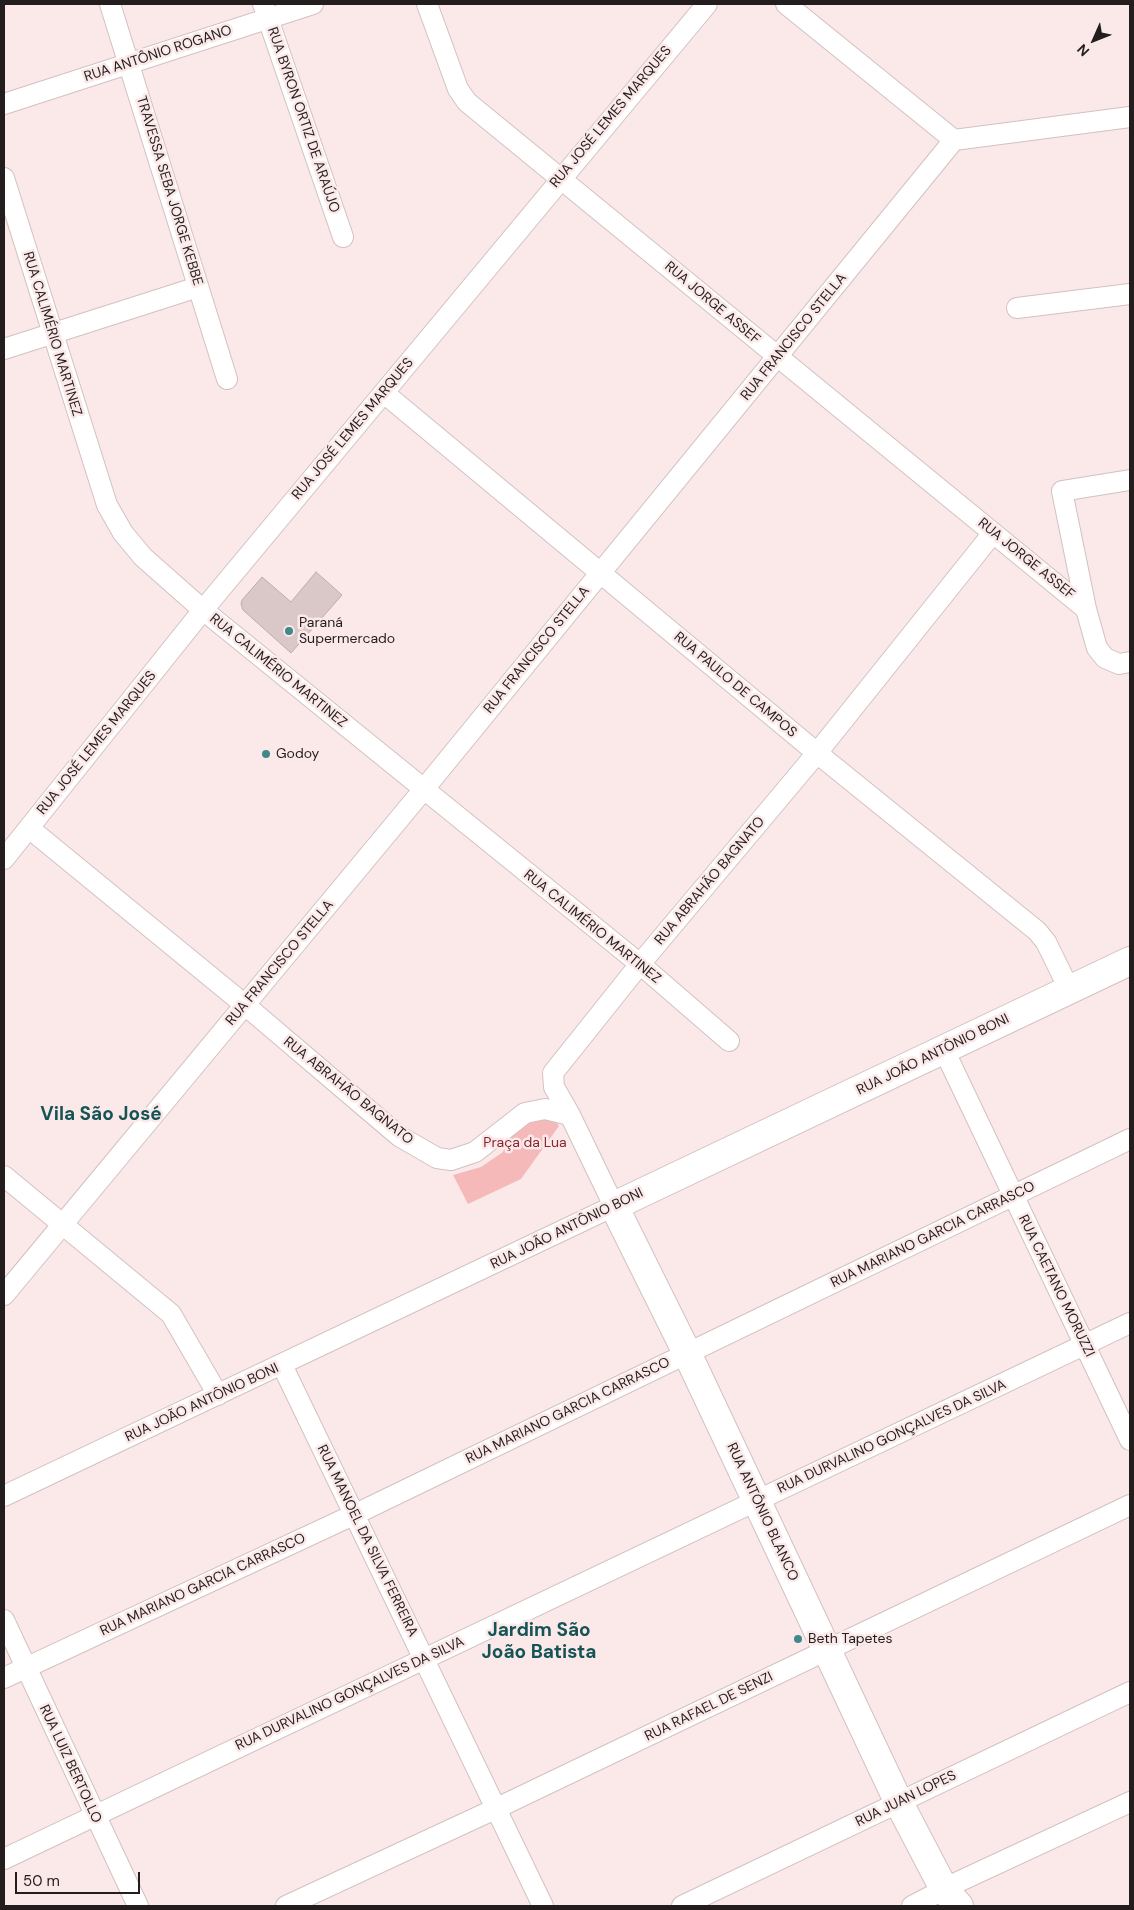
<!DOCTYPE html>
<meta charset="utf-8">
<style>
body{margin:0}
#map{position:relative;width:1134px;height:1910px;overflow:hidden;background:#fbe9e9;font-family:"DM Sans",sans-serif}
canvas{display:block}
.frame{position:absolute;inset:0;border:5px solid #231d1d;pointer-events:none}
.north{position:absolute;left:1069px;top:15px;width:50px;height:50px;-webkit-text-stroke:4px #fbe9e9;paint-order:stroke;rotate:226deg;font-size:14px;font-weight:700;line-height:20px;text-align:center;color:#231d1d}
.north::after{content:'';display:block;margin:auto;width:18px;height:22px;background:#231d1d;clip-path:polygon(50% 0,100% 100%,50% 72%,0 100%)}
.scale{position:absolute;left:15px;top:1872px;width:125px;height:22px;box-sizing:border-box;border:2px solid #231d1d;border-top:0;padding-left:6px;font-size:15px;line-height:18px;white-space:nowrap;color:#231d1d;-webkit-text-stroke:4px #fbe9e9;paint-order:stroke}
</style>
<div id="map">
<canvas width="1134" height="1910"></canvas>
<div class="frame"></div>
<div class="north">N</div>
<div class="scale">50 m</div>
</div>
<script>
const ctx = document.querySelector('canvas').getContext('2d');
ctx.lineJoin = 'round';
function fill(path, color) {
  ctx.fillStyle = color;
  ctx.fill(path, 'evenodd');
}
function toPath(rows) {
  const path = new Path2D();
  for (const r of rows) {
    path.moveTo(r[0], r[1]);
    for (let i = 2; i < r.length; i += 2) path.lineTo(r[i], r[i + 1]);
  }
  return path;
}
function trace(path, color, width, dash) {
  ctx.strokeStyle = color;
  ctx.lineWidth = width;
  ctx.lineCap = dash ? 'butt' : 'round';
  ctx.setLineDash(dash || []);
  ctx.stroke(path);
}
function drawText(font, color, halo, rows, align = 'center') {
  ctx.font = font + ' "DM Sans",sans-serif';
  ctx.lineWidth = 5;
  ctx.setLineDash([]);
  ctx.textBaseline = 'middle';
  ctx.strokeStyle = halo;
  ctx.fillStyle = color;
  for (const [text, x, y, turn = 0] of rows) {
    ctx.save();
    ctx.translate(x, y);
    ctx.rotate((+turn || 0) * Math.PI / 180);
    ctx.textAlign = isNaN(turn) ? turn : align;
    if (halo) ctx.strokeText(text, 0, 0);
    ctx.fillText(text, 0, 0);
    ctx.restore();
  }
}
const green = toPath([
 [528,1119,555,1120,559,1126,521,1179,468,1204,453,1175,481,1167,503,1152,509,1131]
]);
const building = toPath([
 [316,572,342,595,291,653,243,610,241,604,242,600,262,577,291,602,316,572]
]);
const street = toPath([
 [110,4,227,379],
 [263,4,343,237],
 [427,4,458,89,467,102,1086,609],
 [786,4,954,140],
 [4,104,313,4],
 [4,178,107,505,123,533,143,557,203,610,640,964,729,1041],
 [1017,308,1130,294],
 [4,349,198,287],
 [384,393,817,753,1037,931,1046,942,1069,989],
 [1130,480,1062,491,1086,609,1097,648,1105,658,1119,664,1130,662],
 [29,828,245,1005,399,1136,437,1158,451,1160,475,1152,525,1113,545,1109,570,1115],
 [4,859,203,610,707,4],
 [944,1050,1130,1440],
 [4,1176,171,1314,218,1395],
 [4,1295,424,789,954,140,1130,117],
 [282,1365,543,1906],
 [4,1496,614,1206,570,1115,554,1087,553,1073,640,964,817,753,993,533],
 [4,1620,138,1906],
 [4,1678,366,1509,1130,1139],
 [4,1859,1130,1323],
 [286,1906,495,1809,1130,1505],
 [682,1906,1130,1692],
 [912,1906,958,1882,1130,1802]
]);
const secondary = toPath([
 [959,1906,944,1889,899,1803,687,1353,614,1206,1130,961]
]);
const markers = [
 [289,631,5,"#40888a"],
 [266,754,5,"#40888a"],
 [798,1639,5,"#40888a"]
];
const streetNames = [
 ["RUA ANTÔNIO ROGANO",158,54,-18],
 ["RUA JOSÉ LEMES MARQUES",611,117,-50],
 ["RUA BYRON ORTIZ DE ARAÚJO",303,120,71],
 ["TRAVESSA SEBA JORGE KEBBE",169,191,73],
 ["RUA JORGE ASSEF",712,303,40],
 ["RUA CALIMÉRIO MARTINEZ",52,334,73],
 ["RUA FRANCISCO STELLA",794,337,-51],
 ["RUA JOSÉ LEMES MARQUES",353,429,-50],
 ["RUA JORGE ASSEF",1026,559,39],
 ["RUA FRANCISCO STELLA",537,650,-51],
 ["RUA CALIMÉRIO MARTINEZ",278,671,39],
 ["RUA PAULO DE CAMPOS",735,685,40],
 ["RUA JOSÉ LEMES MARQUES",97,743,-51],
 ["RUA ABRAHÃO BAGNATO",710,881,-50],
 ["RUA CALIMÉRIO MARTINEZ",592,927,39],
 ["RUA FRANCISCO STELLA",280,963,-50],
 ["RUA JOÃO ANTÔNIO BONI",933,1055,-26],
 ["RUA ABRAHÃO BAGNATO",348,1091,39],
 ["RUA JOÃO ANTÔNIO BONI",567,1229,-26],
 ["RUA MARIANO GARCIA CARRASCO",933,1235,-26],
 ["RUA CAETANO MORUZZI",1056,1286,64],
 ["RUA JOÃO ANTÔNIO BONI",202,1403,-25],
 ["RUA MARIANO GARCIA CARRASCO",568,1411,-26],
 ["RUA DURVALINO GONÇALVES DA SILVA",892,1437,-25],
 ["RUA ANTÔNIO BLANCO",762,1512,65],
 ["RUA MANOEL DA SILVA FERREIRA",367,1541,64],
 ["RUA MARIANO GARCIA CARRASCO",203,1585,-25],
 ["RUA DURVALINO GONÇALVES DA SILVA",350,1694,-25],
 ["RUA RAFAEL DE SENZI",709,1707,-26],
 ["RUA LUIZ BERTOLLO",70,1764,65],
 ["RUA JUAN LOPES",906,1799,-26]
];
const poiNames = [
 ["Paraná",299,623],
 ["Supermercado",299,639],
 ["Godoy",276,754],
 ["Beth Tapetes",808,1639]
];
const parkNames = [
 ["Praça da Lua",525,1143]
];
const districtNames = [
 ["Vila São José",101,1115],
 ["Jardim São",539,1631],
 ["João Batista",539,1653]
];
fill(green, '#f5b9b9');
fill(building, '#d9c8c7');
trace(building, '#bdacac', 1);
trace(street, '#d3c1c1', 22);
trace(secondary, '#d3c1c1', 30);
trace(street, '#fff', 20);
trace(secondary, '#fff', 28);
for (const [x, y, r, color] of markers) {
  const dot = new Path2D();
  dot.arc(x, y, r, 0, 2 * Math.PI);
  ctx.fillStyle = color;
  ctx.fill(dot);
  trace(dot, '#fbe9e9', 2);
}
drawText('14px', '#231d1d', '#fbe9e9', streetNames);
drawText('14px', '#231d1d', '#fbe9e9', poiNames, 'left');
drawText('14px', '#882531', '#fbe9e9', parkNames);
drawText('bold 19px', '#165355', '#fbe9e9', districtNames);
</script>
